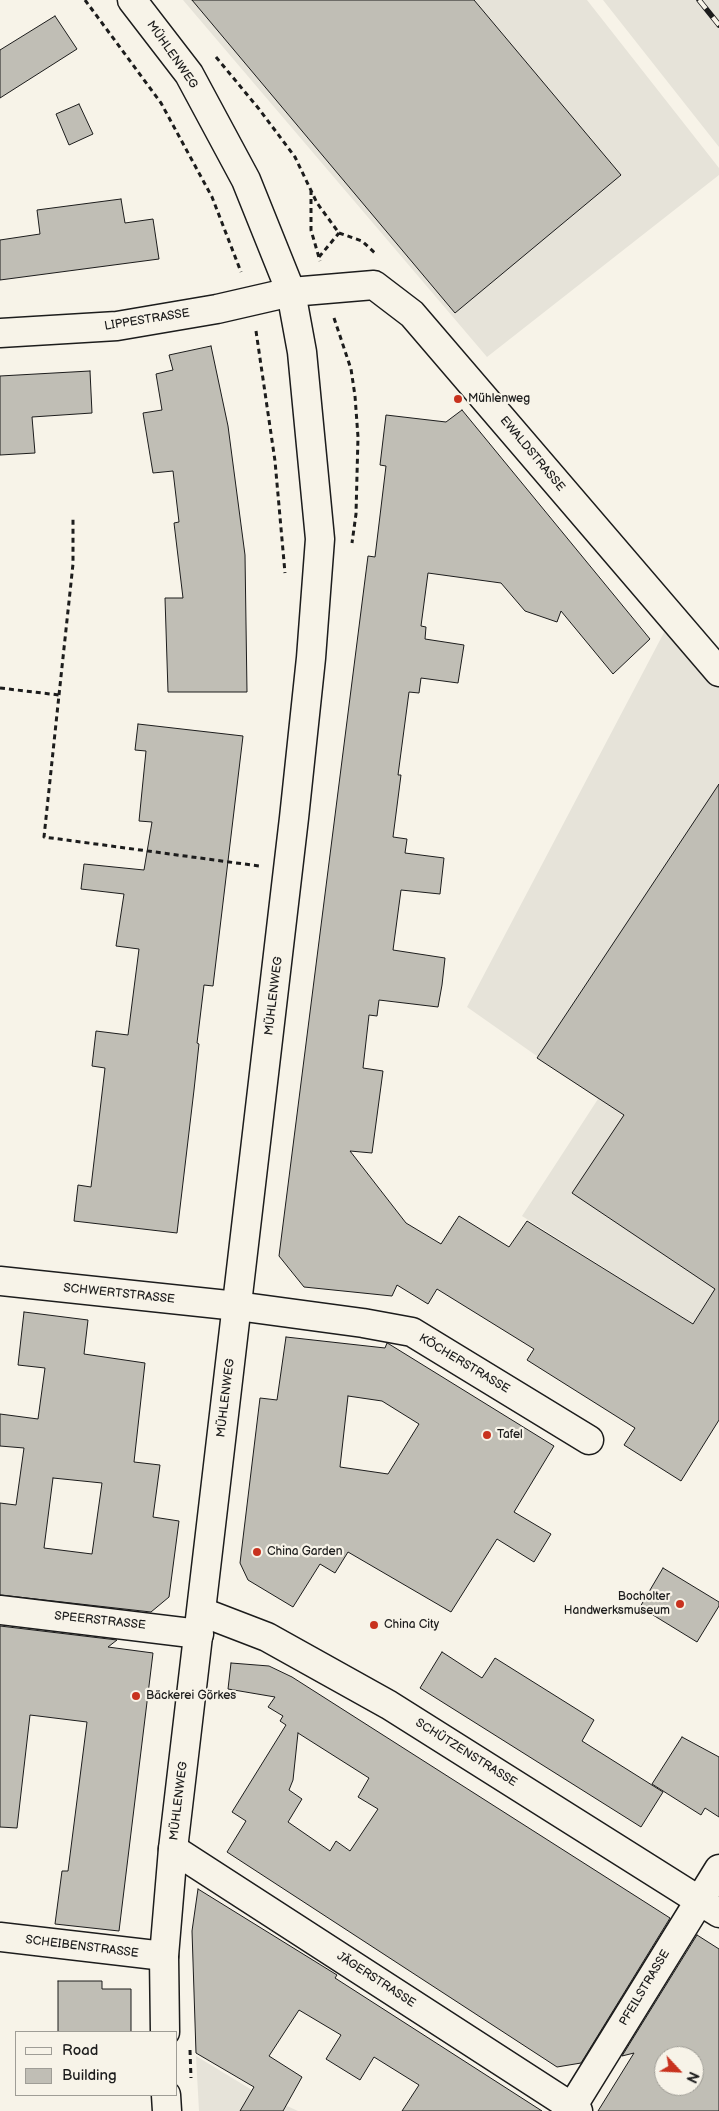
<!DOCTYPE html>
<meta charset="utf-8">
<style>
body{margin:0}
#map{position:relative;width:719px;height:2111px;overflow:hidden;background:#f7f3e8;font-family:"Balsamiq Sans",sans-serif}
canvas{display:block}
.legend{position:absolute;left:15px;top:2031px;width:162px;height:65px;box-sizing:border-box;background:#f7f3e8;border:1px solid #9f9d96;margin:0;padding:6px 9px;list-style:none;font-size:15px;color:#1c1c1c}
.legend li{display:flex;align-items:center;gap:10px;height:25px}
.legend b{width:25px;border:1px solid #9f9d96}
.north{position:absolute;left:654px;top:2046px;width:50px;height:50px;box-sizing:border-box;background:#f7f3e8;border:1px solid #9f9d96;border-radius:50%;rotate:115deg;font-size:14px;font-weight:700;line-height:20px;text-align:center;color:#1c1c1c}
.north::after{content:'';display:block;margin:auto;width:18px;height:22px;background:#c8321e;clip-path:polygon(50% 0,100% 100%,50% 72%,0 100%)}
</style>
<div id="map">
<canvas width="719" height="2111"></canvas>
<ul class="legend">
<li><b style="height:6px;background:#f7f3e8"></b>Road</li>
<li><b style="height:14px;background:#c0beb5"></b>Building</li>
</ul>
<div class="north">N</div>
</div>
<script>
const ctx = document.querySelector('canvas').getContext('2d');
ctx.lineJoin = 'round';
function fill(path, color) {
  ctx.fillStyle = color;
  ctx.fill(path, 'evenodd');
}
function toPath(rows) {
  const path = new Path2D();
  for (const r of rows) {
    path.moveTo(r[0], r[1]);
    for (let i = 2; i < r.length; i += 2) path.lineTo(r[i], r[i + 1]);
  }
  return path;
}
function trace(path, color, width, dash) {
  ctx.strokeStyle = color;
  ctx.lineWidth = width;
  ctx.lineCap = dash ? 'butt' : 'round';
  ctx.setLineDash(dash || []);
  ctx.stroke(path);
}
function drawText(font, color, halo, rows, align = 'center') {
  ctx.font = font + ' "Balsamiq Sans",sans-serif';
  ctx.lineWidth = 4.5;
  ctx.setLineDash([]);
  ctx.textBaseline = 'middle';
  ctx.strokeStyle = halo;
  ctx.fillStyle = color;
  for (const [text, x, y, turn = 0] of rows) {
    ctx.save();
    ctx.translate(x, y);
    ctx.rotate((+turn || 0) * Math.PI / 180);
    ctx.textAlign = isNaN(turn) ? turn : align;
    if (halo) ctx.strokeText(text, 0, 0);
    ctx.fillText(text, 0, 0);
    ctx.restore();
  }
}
const built = toPath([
 [183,0,587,0,719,168,719,175,487,357],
 [603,0,719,0,719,147],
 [669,623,719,679,719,1340,522,1216,598,1099,467,1007],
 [196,2056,252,2090,298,2111,199,2111]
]);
const building = toPath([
 [192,0,474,0,621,175,455,313,192,0],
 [55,16,77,49,0,98,0,50,55,16],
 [79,104,93,134,69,145,56,114,79,104],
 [121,199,125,223,153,219,159,259,0,280,0,240,40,234,37,210,121,199],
 [211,346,228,426,245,555,247,692,168,692,165,598,183,598,174,523,179,522,173,471,153,473,143,413,162,410,156,374,173,370,169,355,211,346],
 [90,371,92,413,32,417,35,453,0,455,0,376,90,371],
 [462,410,650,639,613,674,561,611,557,622,525,611,501,583,428,573,421,626,426,627,425,639,464,645,458,683,421,678,419,693,409,692,398,775,401,775,393,837,407,839,405,853,444,858,440,894,401,890,393,950,445,958,442,985,438,1007,379,1000,377,1016,369,1015,363,1068,383,1071,372,1153,350,1151,406,1223,441,1244,459,1216,509,1247,527,1221,693,1324,715,1289,572,1193,624,1115,537,1058,719,784,719,1420,681,1481,624,1445,635,1428,527,1360,534,1349,437,1289,428,1304,397,1285,392,1296,304,1287,279,1256,368,556,375,557,386,466,380,465,386,415,446,422,462,410],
 [138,724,243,736,213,986,204,985,197,1043,199,1044,194,1090,177,1233,74,1221,78,1185,91,1187,105,1068,92,1066,96,1031,128,1035,139,949,116,946,124,894,81,889,84,864,144,870,152,822,139,821,146,751,135,750,138,724],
 [24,1312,88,1320,84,1354,145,1363,134,1462,160,1465,153,1517,179,1521,169,1597,151,1612,0,1595,0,1503,16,1505,24,1448,0,1446,0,1414,38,1419,45,1368,18,1365,24,1312],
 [53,1478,102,1483,92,1554,44,1548,53,1478],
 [286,1337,385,1348,387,1343,389,1344,554,1446,514,1512,551,1534,534,1562,497,1539,451,1612,348,1552,335,1573,320,1564,293,1607,248,1580,240,1563,260,1398,277,1400,286,1337],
 [348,1396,382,1401,419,1424,388,1474,340,1467,348,1396],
 [663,1568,719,1602,719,1606,697,1642,640,1607,663,1568],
 [0,1626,117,1640,108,1647,153,1653,119,1931,55,1924,62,1871,68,1871,87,1722,30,1715,17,1828,0,1827,0,1626],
 [442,1652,482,1678,495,1658,594,1720,582,1741,663,1792,641,1827,420,1688,442,1652],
 [231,1663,269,1666,292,1677,670,1918,581,2063,557,2067,227,1852,246,1821,232,1812,286,1725,280,1721,283,1716,268,1707,275,1697,228,1689,231,1663],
 [298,1733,369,1778,358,1797,378,1809,350,1851,336,1841,330,1851,288,1822,302,1799,289,1790,293,1780,298,1733],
 [682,1737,719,1757,719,1817,705,1808,701,1815,652,1784,682,1737],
 [198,1889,337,1975,335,1978,542,2111,402,2111,419,2085,374,2057,360,2080,326,2059,341,2035,299,2010,269,2056,302,2077,283,2111,240,2111,254,2087,196,2053,192,1931,198,1889],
 [697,1935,719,1949,719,2111,598,2111,634,2053,622,2056,697,1935],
 [664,2056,694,2056,694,2086,664,2086,664,2056],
 [58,1981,102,1981,102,1989,131,1989,131,2032,58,2032,58,1981]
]);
const path = toPath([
 [85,0,161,103,212,197,241,272],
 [216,57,259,109,295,157,317,203,339,233],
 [311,190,311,230,320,261],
 [339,233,362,241,377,255],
 [319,257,339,233],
 [334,318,351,369,355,396,358,437,356,514,352,543],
 [256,331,275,461,285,573],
 [0,688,59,695,44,837,259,866],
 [59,695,73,564,73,516],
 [190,2050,191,2078]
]);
const minor = toPath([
 [0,333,117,326,217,309,291,292,374,285,412,314,719,672],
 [0,1281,237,1306,363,1323,412,1332,589,1440],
 [0,1610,199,1634],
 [202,1612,267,1637,389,1705,719,1913],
 [173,1849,578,2111],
 [0,1937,164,1956],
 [572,2107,719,1869]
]);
const secondary = toPath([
 [132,0,189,74,246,180,291,292,302,352,320,539,311,658,294,818,173,1849,164,1956,165,2032],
 [166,2095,167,2111]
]);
const rail = toPath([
 [699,0,719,25]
]);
const markers = [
 [458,399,5,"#c8321e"],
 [487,1435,5,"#c8321e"],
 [257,1552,5,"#c8321e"],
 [680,1604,5,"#c8321e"],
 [374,1625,5,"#c8321e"],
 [136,1696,5,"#c8321e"]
];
const streetNames = [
 ["MÜHLENWEG",172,55,55],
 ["LIPPESTRASSE",147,320,-9],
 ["EWALDSTRASSE",532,454,50],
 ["MÜHLENWEG",274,996,-83],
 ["SCHWERTSTRASSE",119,1294,6],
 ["KÖCHERSTRASSE",464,1364,31],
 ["MÜHLENWEG",226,1398,-83],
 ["SPEERSTRASSE",100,1621,6],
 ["SCHÜTZENSTRASSE",466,1753,32],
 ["MÜHLENWEG",179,1801,-83],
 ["SCHEIBENSTRASSE",82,1947,7],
 ["JÄGERSTRASSE",376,1980,33],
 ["PFEILSTRASSE",645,1988,-59]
];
const poiNames = [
 ["Mühlenweg",468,399],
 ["Tafel",497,1435],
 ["China Garden",267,1552],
 ["Bocholter",670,1597,"right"],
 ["Handwerksmuseum",670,1611,"right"],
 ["China City",384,1625],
 ["Bäckerei Görkes",146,1696]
];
fill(built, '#e6e3d9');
fill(building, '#c0beb5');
trace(building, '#1c1c1c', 1);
trace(minor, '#1c1c1c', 31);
trace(secondary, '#1c1c1c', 31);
trace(path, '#1c1c1c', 3, [5, 4]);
trace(minor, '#f7f3e8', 28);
trace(secondary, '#f7f3e8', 28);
trace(rail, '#1c1c1c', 5.5);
trace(rail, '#f7f3e8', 4, [11]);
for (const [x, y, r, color] of markers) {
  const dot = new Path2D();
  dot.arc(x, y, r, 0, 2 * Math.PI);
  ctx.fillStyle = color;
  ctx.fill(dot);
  trace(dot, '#f7f3e8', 2);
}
drawText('12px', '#1c1c1c', '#f7f3e8', streetNames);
drawText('12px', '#1c1c1c', '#f7f3e8', poiNames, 'left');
</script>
